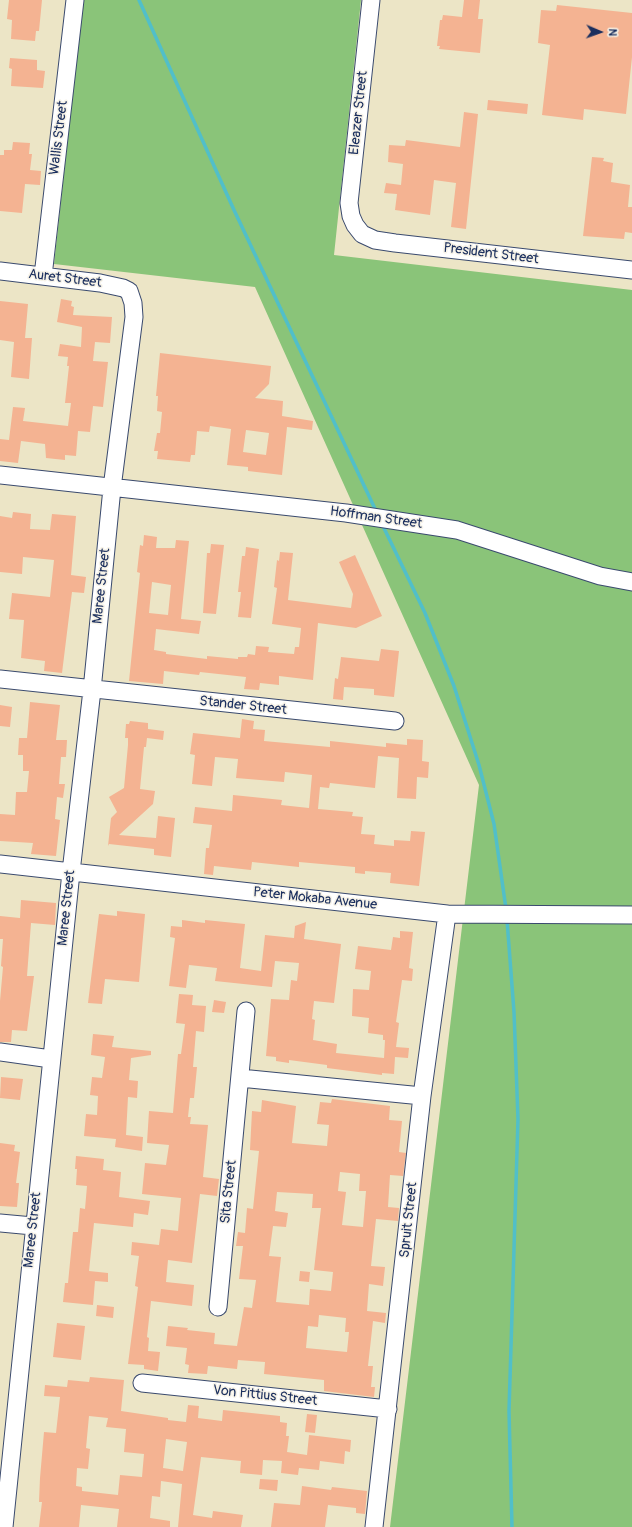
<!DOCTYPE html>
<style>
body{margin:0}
#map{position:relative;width:632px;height:1527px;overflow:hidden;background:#ece5c6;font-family:Pangolin,sans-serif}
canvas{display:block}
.north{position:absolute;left:580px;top:12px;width:40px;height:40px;-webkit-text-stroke:3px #f7f3e8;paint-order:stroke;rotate:92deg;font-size:11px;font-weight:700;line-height:16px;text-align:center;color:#1b2f5e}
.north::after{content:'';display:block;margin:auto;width:14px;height:18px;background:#1b2f5e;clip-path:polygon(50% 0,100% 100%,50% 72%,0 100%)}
</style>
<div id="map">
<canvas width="632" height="1527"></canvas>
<div class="north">N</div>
</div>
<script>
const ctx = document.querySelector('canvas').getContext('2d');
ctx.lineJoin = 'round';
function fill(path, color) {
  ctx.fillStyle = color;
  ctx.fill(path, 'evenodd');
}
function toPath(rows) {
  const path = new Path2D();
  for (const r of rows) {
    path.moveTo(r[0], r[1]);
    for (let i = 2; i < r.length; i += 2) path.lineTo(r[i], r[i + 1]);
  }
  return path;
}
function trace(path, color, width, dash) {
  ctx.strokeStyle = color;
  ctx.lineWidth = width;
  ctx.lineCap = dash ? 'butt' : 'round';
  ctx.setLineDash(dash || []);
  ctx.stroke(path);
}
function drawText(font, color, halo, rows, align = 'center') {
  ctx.font = font + ' Pangolin,sans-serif';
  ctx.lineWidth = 3;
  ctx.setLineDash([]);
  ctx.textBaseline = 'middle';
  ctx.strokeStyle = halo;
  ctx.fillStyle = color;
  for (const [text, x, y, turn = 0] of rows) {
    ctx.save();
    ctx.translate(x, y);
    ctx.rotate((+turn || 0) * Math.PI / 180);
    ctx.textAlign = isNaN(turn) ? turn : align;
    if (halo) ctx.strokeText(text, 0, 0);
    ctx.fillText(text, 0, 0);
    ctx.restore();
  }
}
const green = toPath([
 [83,0,361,0,334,255,632,290,632,1527,390,1527,479,785,255,287,54,264]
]);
const stream = toPath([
 [139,0,234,210,377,513],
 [382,524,425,613,454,686,479,765,494,824,506,909],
 [507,920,514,1012,518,1119,509,1411,512,1527]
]);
const building = toPath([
 [9,0,42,0,39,31,36,31,35,41,11,39,12,20,7,19],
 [464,0,480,0,478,19,483,19,480,53,439,49,440,46,437,46,440,20,442,20,443,15,462,17],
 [557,5,632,13,632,57,626,114,584,109,583,120,542,115,550,45,538,43,541,10,556,11],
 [10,58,37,60,37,70,45,71,43,88,11,86,12,69,9,68],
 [488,100,528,104,527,114,487,110],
 [464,112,478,114,466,229,451,227,456,183,434,180,430,215,395,210,397,194,384,193,386,183,401,185,403,164,388,162,389,145,405,146,406,140,460,147],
 [13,142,30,143,29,154,32,154,30,170,41,171,40,185,25,184,22,213,0,211,0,155,4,155,4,150,12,150],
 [592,157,604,158,603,161,613,163,611,182,630,185,628,207,632,207,632,233,625,232,624,239,583,236],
 [61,299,72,301,71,306,74,307,73,315,112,317,110,343,95,342,93,361,108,362,103,407,93,406,90,432,78,431,76,456,65,455,65,460,46,458,45,444,21,441,18,463,0,461,0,439,9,440,13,407,25,408,23,421,68,426,71,403,65,403,69,366,67,366,68,357,58,356,60,344,81,347,82,327,57,322],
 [0,301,28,304,25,338,32,338,29,379,11,377,14,342,0,340],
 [160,353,271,366,269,384,255,398,283,401,282,416,313,421,312,430,287,427,282,475,248,471,248,467,227,465,231,429,210,426,209,432,197,431,195,455,191,455,190,462,157,459,158,451,154,451,157,433,160,433,162,412,157,411,158,396,156,396],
 [246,430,269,433,266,455,243,452],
 [13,512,31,514,30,529,50,530,52,514,76,516,71,575,86,577,84,593,72,592,62,673,44,671,45,661,21,658,24,620,9,619,12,593,50,597,54,560,23,557,22,574,0,572,0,516,12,518],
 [144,535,157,537,156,548,175,548,176,540,189,541,181,619,201,621,199,634,156,629,154,650,166,652,166,654,207,659,207,656,238,659,238,657,247,657,248,654,255,655,256,646,269,647,268,652,294,654,295,647,299,647,301,628,272,624,277,588,274,587,277,560,279,561,280,552,293,553,288,600,351,608,353,594,339,562,355,555,382,616,356,628,318,623,313,680,279,676,279,685,260,683,259,690,244,689,246,677,200,672,199,675,164,671,163,684,129,681,140,573,137,572,140,545,143,546],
 [152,582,171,585,168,615,149,613],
 [211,544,224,545,216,614,203,613,207,553,210,553],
 [246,547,259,549,251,618,238,617,241,592,238,592,242,556,245,556],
 [381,649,399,651,394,697,374,695,374,689,344,687,343,700,333,699,335,678,338,679,341,657,379,661],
 [30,702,60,705,56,740,67,740,66,757,61,757,59,784,65,784,63,798,57,797,55,819,60,820,56,856,31,854,33,843,0,841,0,814,15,815,16,792,27,792,29,771,23,771,23,755,18,755,19,738,27,738],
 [0,705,12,707,10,727,0,726],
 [242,719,254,721,253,729,265,730,264,741,330,747,330,741,386,747,386,743,407,745,407,739,423,740,422,761,429,762,428,778,417,777,416,799,397,798,399,758,378,756,375,788,330,783,329,788,320,787,318,809,353,812,352,816,363,817,361,834,375,835,374,844,394,846,394,840,410,841,411,831,425,832,419,886,390,883,391,873,365,871,365,874,355,873,355,867,299,862,299,867,252,862,251,870,214,866,213,875,204,874,206,848,209,848,212,825,193,823,195,807,232,811,233,795,282,800,281,805,309,808,312,775,285,772,284,782,236,778,238,759,215,757,212,786,192,784,195,755,190,754,193,733,240,738],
 [130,721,148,723,148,729,164,731,163,740,147,738,146,747,144,747,140,789,155,791,153,804,119,835,156,838,158,816,175,818,171,857,154,855,154,849,109,844,108,846,111,818,117,812,109,797,124,788,128,745,128,738,125,738,126,724,129,724],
 [21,900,56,903,55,925,31,923,27,976,34,976,27,1031,12,1030,11,1042,0,1042,0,1001,3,967,1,966,3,939,0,939,0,916,20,918],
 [117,911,145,914,139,982,105,979,102,1004,88,1003,99,914,117,916],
 [182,920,205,923,205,920,245,924,240,968,261,971,265,935,294,938,295,926,306,922,304,939,341,944,334,1003,314,1001,312,1019,315,1020,313,1040,337,1044,336,1053,384,1058,385,1040,383,1040,383,1035,368,1033,369,1018,352,1016,353,989,369,990,371,971,355,969,358,946,391,950,393,937,400,938,400,931,413,932,409,968,413,969,412,981,402,980,396,1022,399,1023,396,1047,409,1048,408,1058,395,1057,394,1074,382,1073,382,1075,327,1068,327,1065,289,1060,289,1063,276,1061,276,1057,266,1056,271,999,289,1000,291,980,297,981,299,963,275,961,272,987,215,981,217,968,189,965,186,988,169,986,175,938,170,937,171,926,182,927],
 [179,994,193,995,192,1005,206,1006,204,1032,196,1031,193,1067,197,1067,194,1098,190,1098,188,1117,191,1117,190,1124,208,1125,203,1177,219,1179,217,1196,200,1194,192,1263,168,1260,166,1282,194,1285,192,1306,151,1301,147,1337,149,1338,148,1351,160,1352,158,1371,144,1369,144,1365,128,1364,138,1287,135,1286,139,1256,131,1255,132,1242,159,1245,161,1229,178,1231,181,1198,142,1194,145,1163,166,1165,169,1145,147,1143,149,1111,173,1113,178,1054,181,1054,185,1024,176,1023],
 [214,1000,226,1002,224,1013,212,1012],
 [93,1034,114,1036,112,1047,151,1051,151,1055,131,1058,129,1080,138,1081,137,1098,128,1097,126,1135,143,1137,142,1151,115,1147,116,1139,84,1136,86,1114,97,1115,98,1096,90,1095,92,1077,102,1078,105,1057,91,1055],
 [1,1077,23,1079,20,1100,0,1098],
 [332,1099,390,1106,389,1120,402,1121,399,1152,406,1153,403,1176,390,1175,388,1207,399,1208,398,1221,376,1219,371,1266,385,1267,383,1286,369,1284,367,1311,386,1313,385,1323,373,1321,368,1366,373,1366,371,1387,375,1387,374,1397,324,1391,324,1380,264,1374,265,1362,238,1360,237,1369,208,1366,207,1374,188,1373,189,1365,185,1364,187,1348,166,1346,168,1326,188,1328,187,1330,215,1333,214,1344,237,1346,244,1307,252,1308,256,1280,239,1279,243,1246,236,1246,238,1232,245,1233,247,1208,253,1209,259,1151,250,1150,252,1111,261,1112,262,1100,296,1106,292,1143,327,1146,329,1125,317,1124,320,1102,331,1103],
 [340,1172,360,1174,359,1191,366,1191,363,1227,342,1225,346,1192,338,1191],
 [277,1192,313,1194,312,1208,321,1208,314,1270,333,1272,331,1291,310,1289,309,1305,276,1302,281,1257,269,1256,273,1226,286,1227,288,1213,275,1211],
 [319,1315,346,1318,345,1332,349,1332,347,1352,306,1348,308,1326,318,1327],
 [0,1143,15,1145,14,1151,20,1152,16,1183,19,1183,17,1207,0,1206],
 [76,1156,104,1159,103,1170,121,1172,119,1197,150,1201,148,1215,134,1213,133,1227,94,1223,89,1271,108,1273,108,1282,95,1281,93,1305,63,1302,65,1283,68,1283,73,1232,78,1232,80,1208,85,1209,87,1186,76,1185,77,1169,75,1169],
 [300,1271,310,1272,309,1282,299,1281],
 [97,1305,114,1307,113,1318,96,1316],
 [57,1323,85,1326,81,1360,53,1357],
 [90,1377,124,1380,121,1411,168,1418,168,1420,186,1422,188,1405,199,1406,198,1418,222,1421,223,1410,280,1416,280,1422,287,1423,286,1436,289,1436,287,1452,307,1455,309,1435,351,1440,350,1452,345,1451,344,1464,320,1461,319,1470,299,1468,298,1475,281,1473,282,1461,263,1460,262,1475,240,1473,241,1461,201,1457,193,1515,212,1518,213,1511,243,1515,241,1527,178,1527,182,1484,161,1481,160,1497,152,1496,150,1518,170,1521,170,1527,117,1527,119,1509,81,1505,79,1527,39,1527,42,1502,39,1502,40,1478,44,1432,56,1433,60,1397,44,1396,45,1385,67,1387,68,1380,89,1382],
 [89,1416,108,1418,106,1427,126,1429,124,1452,144,1454,142,1477,120,1475,118,1495,82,1491,82,1487,76,1486,77,1468,88,1469,90,1449,86,1448],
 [166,1439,187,1442,183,1471,163,1468],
 [307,1414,317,1415,315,1433,305,1432],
 [260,1479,278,1480,277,1491,259,1489],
 [302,1486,331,1490,332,1487,367,1491,365,1514,356,1513,356,1508,328,1505,325,1527,271,1527,274,1503,300,1505]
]);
const minor = toPath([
 [371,0,349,203,351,216,355,225,362,234,375,240,395,243,632,270],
 [0,271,100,283,123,288,129,291,133,303,134,317,112,488,92,690,71,872,4,1527],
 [43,276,75,0],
 [0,475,346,513,457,530,600,576,632,582],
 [0,679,395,721],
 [0,864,447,914,632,915],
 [0,1052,51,1059],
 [240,1078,422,1096],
 [0,1223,33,1226],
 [218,1307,246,1011],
 [142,1383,388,1409],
 [374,1527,422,1096,447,914]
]);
const streetNames = [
 ["Eleazer Street",359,113,-84],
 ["Wallis Street",59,138,-83],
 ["President Street",491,254,7],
 ["Auret Street",65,279,7],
 ["Hoffman Street",376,518,8],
 ["Maree Street",102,586,-84],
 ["Stander Street",243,706,6],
 ["Peter Mokaba Avenue",315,899,6],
 ["Maree Street",67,908,-84],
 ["Sita Street",229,1192,-84],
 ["Spruit Street",409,1220,-84],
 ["Maree Street",33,1230,-84],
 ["Von Pittius Street",265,1396,6]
];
fill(green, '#8ac479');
trace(stream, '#51bfc9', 3.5);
fill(building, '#f4b392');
trace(minor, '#3a4a6e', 19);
trace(minor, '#fff', 17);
drawText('14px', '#1b2f5e', '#f7f3e8', streetNames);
</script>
